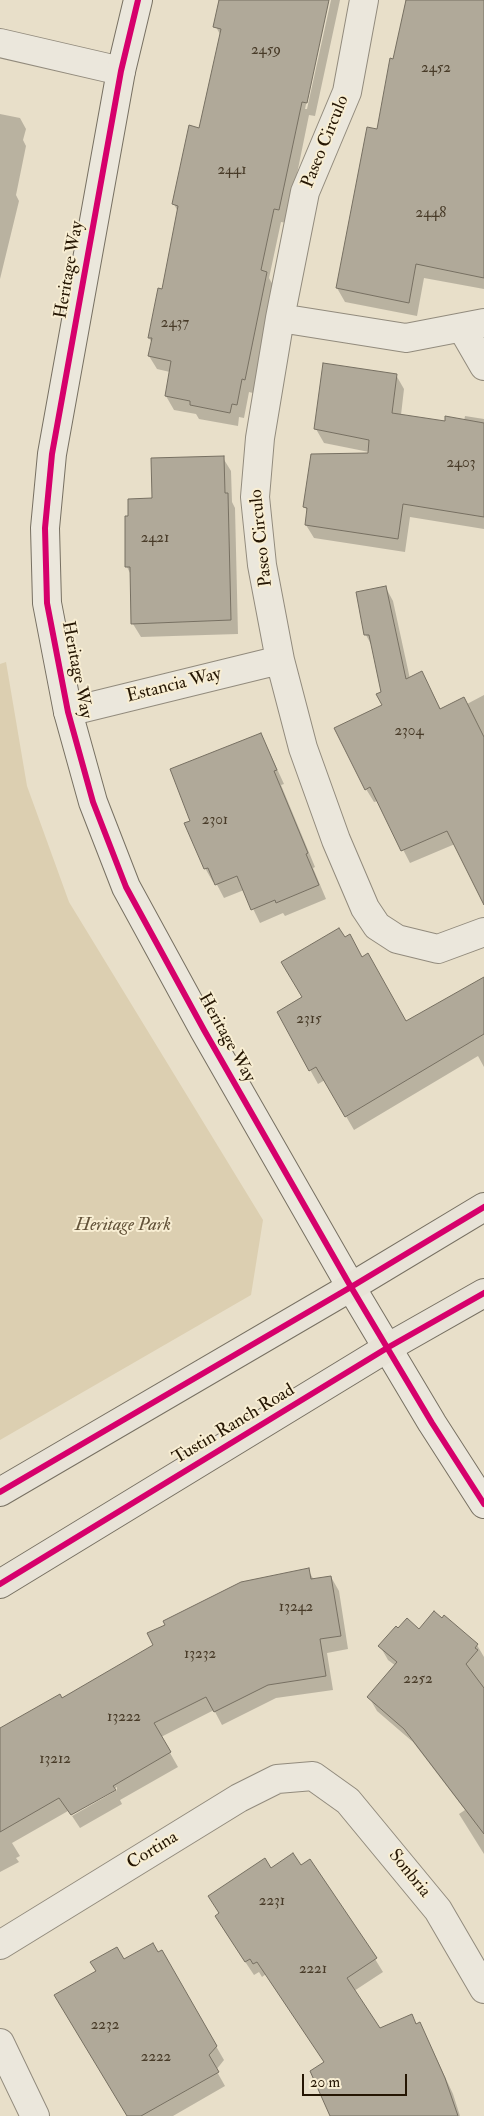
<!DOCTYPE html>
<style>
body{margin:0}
#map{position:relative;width:484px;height:2116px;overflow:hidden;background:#e8dfc9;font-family:"IM FELL Double Pica",serif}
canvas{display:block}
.scale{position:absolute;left:302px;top:2074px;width:105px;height:22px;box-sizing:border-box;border:2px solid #251603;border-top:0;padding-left:6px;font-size:15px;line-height:18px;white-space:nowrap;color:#251603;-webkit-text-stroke:4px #f8eed3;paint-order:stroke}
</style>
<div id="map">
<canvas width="484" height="2116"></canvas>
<div class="scale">20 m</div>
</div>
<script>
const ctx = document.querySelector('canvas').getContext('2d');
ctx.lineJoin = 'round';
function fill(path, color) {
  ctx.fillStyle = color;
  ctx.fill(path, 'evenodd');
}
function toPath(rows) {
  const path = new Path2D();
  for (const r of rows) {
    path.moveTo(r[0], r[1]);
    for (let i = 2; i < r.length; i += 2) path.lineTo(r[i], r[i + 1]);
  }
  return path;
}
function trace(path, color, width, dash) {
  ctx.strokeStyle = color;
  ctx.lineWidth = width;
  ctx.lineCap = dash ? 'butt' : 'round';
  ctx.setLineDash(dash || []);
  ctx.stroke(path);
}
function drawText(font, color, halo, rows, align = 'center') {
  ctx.font = font + ' "IM FELL Double Pica",serif';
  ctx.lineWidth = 4;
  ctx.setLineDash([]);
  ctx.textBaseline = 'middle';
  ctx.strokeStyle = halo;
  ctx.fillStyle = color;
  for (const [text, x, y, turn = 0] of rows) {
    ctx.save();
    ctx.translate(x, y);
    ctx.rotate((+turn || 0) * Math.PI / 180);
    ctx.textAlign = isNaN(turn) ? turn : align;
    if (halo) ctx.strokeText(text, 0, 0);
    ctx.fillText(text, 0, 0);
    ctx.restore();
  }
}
const green = toPath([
 [6,662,27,786,69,902,263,1220,251,1295,0,1440,0,664]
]);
const shadow = toPath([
 [222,0,328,0,305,109,307,109,331,0,340,0,315,116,309,115,287,223,281,222,269,278,274,287,253,393,249,392,244,418,239,417,238,426,199,419,196,414,174,410,166,396,170,372,157,369,149,356,152,343,149,338,163,290,178,212,174,204,200,129,221,36,216,27],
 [406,0,484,0,484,289,424,278,417,316,345,302,337,288,368,129,378,131],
 [0,114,20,118,26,129,23,140,26,146,16,195,19,201,0,279],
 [396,375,404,389,401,415,446,422,464,421,465,416,484,419,484,529,410,517,405,552,314,538,306,525,308,512,305,507,369,452,324,443,316,429],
 [223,458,231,471,232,502,235,508,238,634,141,637,133,624,131,575,127,567,153,500],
 [386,588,393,601,410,679,429,686,441,710,467,704,484,695,484,898,455,844,410,863,378,801,374,802,366,789,384,705,373,648,366,635],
 [261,734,284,784,281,785,315,867,313,868,326,899,285,916,283,913,260,923,244,890,224,898,215,881,213,882,205,868,191,822],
 [362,958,406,1023,484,986,484,1067,478,1056,354,1130,325,1080,318,1084,278,1012],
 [308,1570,314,1580,331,1577,339,1591,348,1649,327,1653,333,1690,276,1698,222,1725,214,1710,161,1737,178,1767,120,1800,122,1804,80,1828,72,1816,117,1790,117,1787,70,1814,68,1811,12,1843,20,1856,16,1858,19,1862,0,1872,0,1730],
 [399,1629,419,1631,477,1645,484,1657,484,1854,459,1814,465,1810,413,1742,377,1711,369,1697,396,1666,388,1660,380,1646],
 [301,1867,375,1959,383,1972,354,1991,380,2030,420,2023,453,2094,460,2116,339,2116,325,2063,266,1974,262,1977,259,1972,254,1975,224,1930,270,1869],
 [161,1951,224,2060,216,2070,225,2086,173,2116,128,2116,158,1953]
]);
const building = toPath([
 [219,0,329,0,307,103,302,102,279,210,274,209,261,270,267,272,245,380,242,379,237,405,232,404,230,413,190,405,190,401,165,396,171,361,148,356,152,338,148,338,158,288,162,289,178,206,172,204,189,125,199,128,221,29,213,27,219,0],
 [406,0,484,0,484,278,416,264,409,303,336,288,367,127,377,129,390,58,393,59,406,0],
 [323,363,397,374,392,413,445,421,445,416,484,423,484,517,403,504,398,539,305,525,307,508,303,507,311,454,368,453,369,440,314,429,323,363],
 [224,456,225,493,228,493,231,620,131,624,130,567,125,567,125,516,128,516,128,499,152,498,151,458,224,456],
 [386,586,406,679,422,671,440,709,464,697,484,737,484,905,447,831,401,851,370,787,365,790,334,728,382,705,376,694,381,692,369,635,364,635,356,592,386,586],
 [261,733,277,770,274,771,308,853,306,854,319,885,276,903,275,900,251,910,237,876,215,885,208,868,204,869,184,823,190,821,170,769,261,733],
 [339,928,345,937,350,934,362,957,368,953,406,1021,484,977,484,1034,345,1117,316,1067,309,1071,277,1012,302,997,281,962,339,928],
 [309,1568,311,1579,331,1576,341,1636,320,1639,326,1676,268,1685,214,1712,206,1697,154,1723,171,1752,113,1786,116,1790,71,1815,59,1798,0,1832,0,1728,60,1694,62,1698,153,1645,147,1633,165,1625,163,1621,241,1582,309,1568],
 [434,1611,442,1618,444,1615,478,1644,475,1648,478,1650,466,1664,484,1688,484,1834,404,1729,367,1697,397,1662,378,1646,396,1626,398,1628,407,1618,419,1629,434,1611],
 [293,1853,301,1865,310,1859,377,1958,347,1978,380,2028,412,2014,416,2024,420,2022,445,2078,458,2116,330,2116,310,2071,324,2062,257,1962,253,1964,250,1959,245,1962,215,1916,219,1913,208,1896,265,1858,271,1868,293,1853],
 [153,1943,158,1952,162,1950,217,2046,209,2055,219,2072,141,2116,127,2116,54,1995,96,1971,90,1962,117,1947,124,1959,153,1943]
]);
const street = toPath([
 [364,0,347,92,305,192,280,318,260,438,255,497,262,565,280,660,303,748,336,840,365,908,377,926,397,939,438,949,484,932],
 [0,43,121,71],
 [280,318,406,338,484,323],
 [462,328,484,366],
 [68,712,280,660],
 [0,1945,239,1798,277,1779,313,1776,348,1801,438,1910,484,1989],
 [0,2043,35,2116]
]);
const secondary = toPath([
 [138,0,121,71,52,454,45,528,47,603,68,712,93,802,126,887,204,1030,351,1287,432,1423,484,1504]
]);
const primary = toPath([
 [0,1492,351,1287,484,1207],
 [0,1584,387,1348,484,1293]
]);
const cycleway = toPath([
 [138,0,121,71,52,454,45,528,47,603,68,712,93,802,126,887,204,1030,351,1287,432,1423,484,1504],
 [0,1492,351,1287,484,1207],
 [0,1584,387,1348,484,1293]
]);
const numberNames = [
 ["2459",266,51],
 ["2452",436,69],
 ["2441",232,171],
 ["2448",431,214],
 ["2437",175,324],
 ["2403",461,464],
 ["2421",155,539],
 ["2304",409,732],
 ["2301",215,821],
 ["2315",309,1020],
 ["13242",296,1608],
 ["13232",200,1655],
 ["2252",418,1680],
 ["13222",124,1718],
 ["13212",55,1760],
 ["2231",272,1902],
 ["2221",313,1970],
 ["2232",105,2026],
 ["2222",156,2058]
];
const streetNames = [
 ["Paseo Circulo",326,142,-68],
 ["Heritage Way",70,270,-80],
 ["Paseo Circulo",262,538,-96],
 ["Heritage Way",76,670,79],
 ["Estancia Way",174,686,-14],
 ["Heritage Way",226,1038,61],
 ["Tustin Ranch Road",234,1425,-31],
 ["Cortina",153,1851,-32],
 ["Sonbria",409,1874,51]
];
const parkNames = [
 ["Heritage Park",123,1226]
];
fill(green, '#dccfb1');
fill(shadow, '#0003');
fill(building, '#b0a999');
trace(building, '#777062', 1);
trace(street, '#928b7d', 30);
trace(secondary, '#777062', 30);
trace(primary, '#777062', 30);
trace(street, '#ebe7dc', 28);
trace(secondary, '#ebe7dc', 28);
trace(primary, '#e8e3d7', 28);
trace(cycleway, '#d6006c', 6);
drawText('15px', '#483b28', null, numberNames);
drawText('18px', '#251603', '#f8eed3', streetNames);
drawText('italic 18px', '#625239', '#f8eed3', parkNames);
</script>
